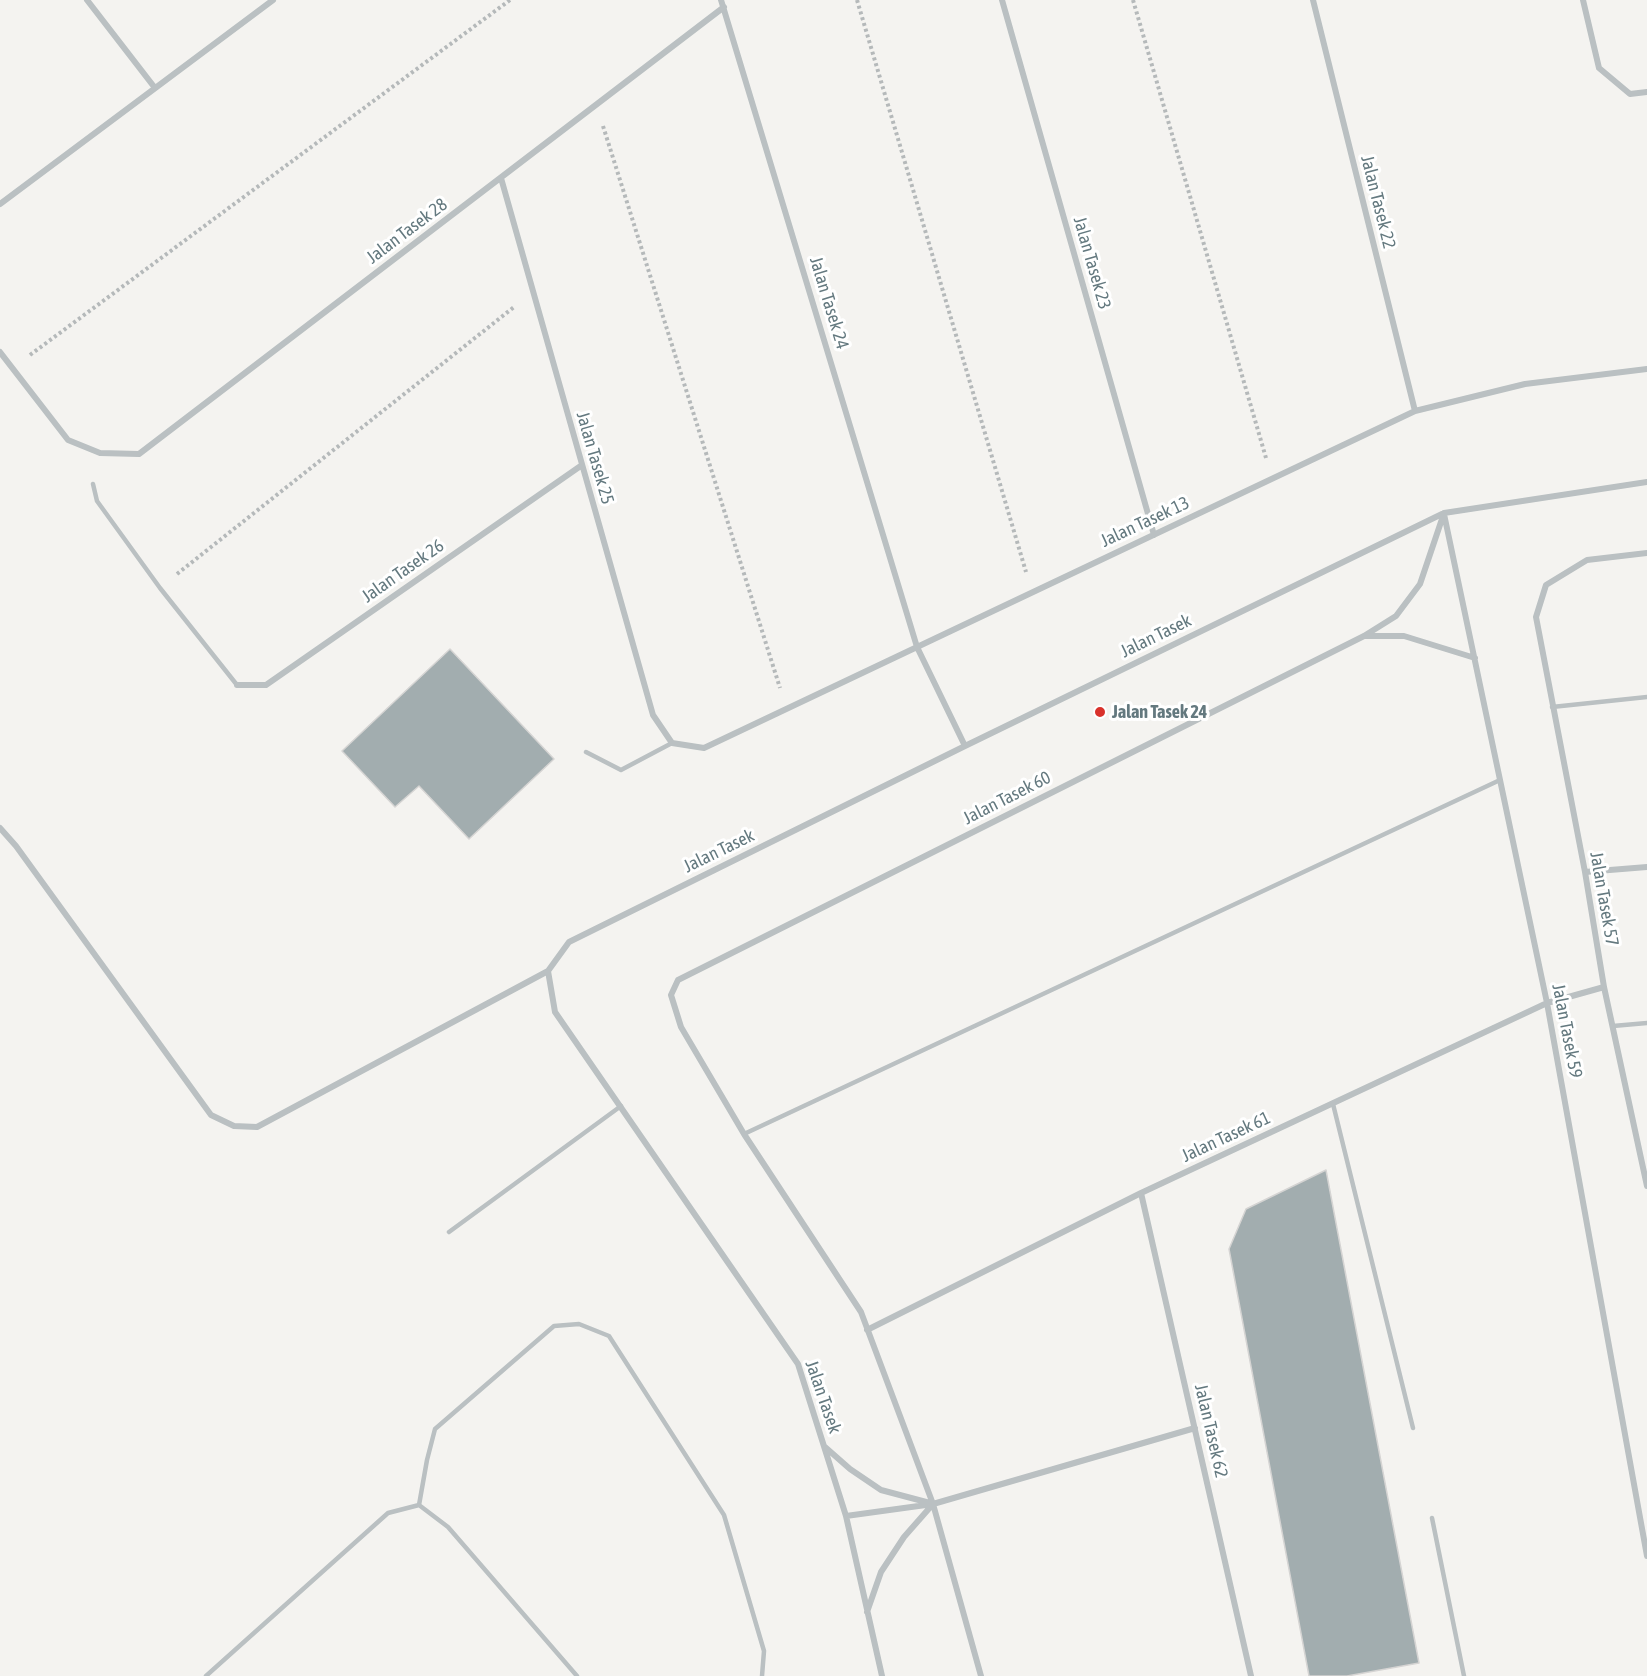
<!DOCTYPE html>
<style>
body{margin:0}
canvas{display:block;background:#f4f3f0}
</style>
<canvas width="1647" height="1676"></canvas>
<script>
const ctx = document.querySelector('canvas').getContext('2d');
ctx.lineJoin = 'round';
function fill(path, color) {
  ctx.fillStyle = color;
  ctx.fill(path, 'evenodd');
}
function toPath(rows) {
  const path = new Path2D();
  for (const r of rows) {
    path.moveTo(r[0], r[1]);
    for (let i = 2; i < r.length; i += 2) path.lineTo(r[i], r[i + 1]);
  }
  return path;
}
function trace(path, color, width, dash) {
  ctx.strokeStyle = color;
  ctx.lineWidth = width;
  ctx.lineCap = dash ? 'butt' : 'round';
  ctx.setLineDash(dash || []);
  ctx.stroke(path);
}
function drawText(font, color, halo, rows, align = 'center') {
  ctx.font = font + ' "Asap Condensed",sans-serif';
  ctx.lineWidth = 6;
  ctx.setLineDash([]);
  ctx.textBaseline = 'middle';
  ctx.strokeStyle = halo;
  ctx.fillStyle = color;
  for (const [text, x, y, turn = 0] of rows) {
    ctx.save();
    ctx.translate(x, y);
    ctx.rotate((+turn || 0) * Math.PI / 180);
    ctx.textAlign = isNaN(turn) ? turn : align;
    if (halo) ctx.strokeText(text, 0, 0);
    ctx.fillText(text, 0, 0);
    ctx.restore();
  }
}
const building = toPath([
 [450,649,554,759,469,839,419,786,395,807,342,751,450,649],
 [1326,1170,1419,1663,1347,1676,1309,1676,1229,1249,1246,1209,1326,1170]
]);
const path = toPath([
 [857,0,1026,572],
 [1133,0,1266,458],
 [603,126,780,688],
 [30,355,510,0],
 [177,574,514,307]
]);
const lane = toPath([
 [93,484,97,501,160,588,237,685],
 [1552,707,1647,697],
 [586,752,621,770,672,743],
 [1613,1026,1647,1023],
 [1333,1104,1413,1428],
 [744,1134,1500,780],
 [449,1232,621,1106],
 [419,1505,427,1460,435,1429,554,1326,579,1324,609,1336,724,1515,764,1651,762,1676],
 [1432,1518,1464,1676],
 [206,1676,388,1513,419,1505,448,1527,577,1676]
]);
const street = toPath([
 [87,0,155,88],
 [721,0,917,647,965,746],
 [1002,0,1154,535],
 [1313,0,1415,411],
 [1583,0,1599,68,1630,94,1647,92],
 [501,178,653,715,672,743,704,748,1415,411,1525,384,1647,369],
 [0,204,273,0],
 [0,352,68,440,100,453,139,454,724,7],
 [1444,514,1547,1003,1647,1556],
 [1647,553,1587,560,1546,585,1536,617,1585,872,1604,987,1647,1186],
 [1364,636,1404,636,1475,658],
 [237,685,266,685,582,465],
 [0,828,16,846,211,1115,234,1126,257,1127,548,971],
 [1585,872,1647,867],
 [1141,1193,1251,1676],
 [867,1330,1141,1193,1547,1003,1604,987],
 [825,1447,850,1469,881,1490,930,1503],
 [846,1516,933,1504,1195,1428],
 [867,1612,881,1572,904,1537,933,1504],
 [882,1676,846,1516,798,1364,555,1012,548,971,569,942,965,746,1444,513,1647,482],
 [981,1676,933,1504,861,1312,744,1134,681,1027,671,995,678,980,1364,636,1396,616,1420,584,1444,513]
]);
const markers = [
 [1100,712,6,"#d9312b"]
];
const streetNames = [
 ["Jalan Tasek 22",1378,202,76],
 ["Jalan Tasek 28",407,231,-37],
 ["Jalan Tasek 23",1092,263,74],
 ["Jalan Tasek 24",829,303,73],
 ["Jalan Tasek 25",595,458,74],
 ["Jalan Tasek 13",1145,522,-25],
 ["Jalan Tasek 26",403,571,-35],
 ["Jalan Tasek",1156,636,-26],
 ["Jalan Tasek 60",1007,798,-27],
 ["Jalan Tasek",719,851,-26],
 ["Jalan Tasek 57",1604,899,80],
 ["Jalan Tasek 59",1567,1031,79],
 ["Jalan Tasek 61",1226,1137,-25],
 ["Jalan Tasek",823,1397,71],
 ["Jalan Tasek 62",1211,1431,77]
];
const poiNames = [
 ["Jalan Tasek 24",1112,712]
];
fill(building, '#a2adaf');
trace(building, '#d5d4d3', 1.5);
trace(path, '#b5b9ba', 4, [3, 3]);
trace(lane, '#bac0c2', 4.5);
trace(street, '#bac0c2', 6);
for (const [x, y, r, color] of markers) {
  const dot = new Path2D();
  dot.arc(x, y, r, 0, 2 * Math.PI);
  ctx.fillStyle = color;
  ctx.fill(dot);
  trace(dot, '#fff', 2);
}
drawText('18px', '#64797f', '#fff', streetNames);
drawText('bold 18px', '#64797f', '#fff', poiNames, 'left');
</script>
